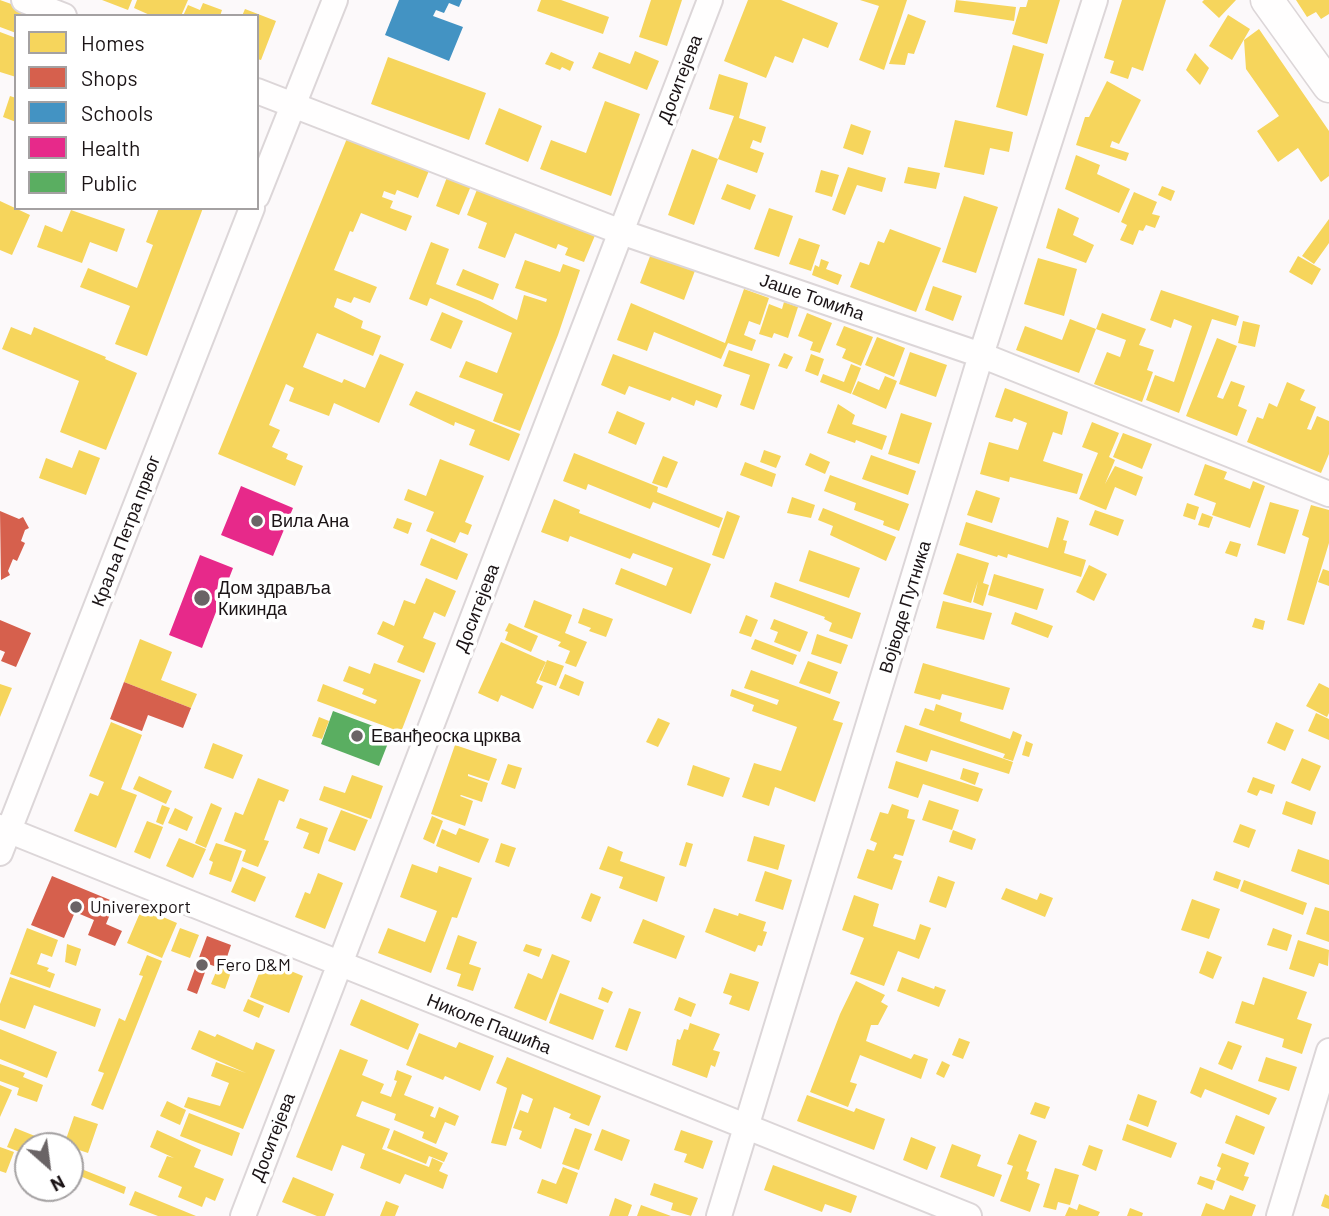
<!DOCTYPE html>
<meta charset="utf-8">
<style>
body{margin:0}
#map{position:relative;width:1329px;height:1216px;overflow:hidden;background:#fcf9fa;font-family:Barlow,sans-serif}
canvas{display:block}
.legend{position:absolute;left:14px;top:14px;width:245px;height:196px;box-sizing:border-box;background:#fff;border:2px solid #a4a1a2;margin:0;padding:9px 12px;list-style:none;font-size:21px;color:#1b1416}
.legend li{display:flex;align-items:center;gap:14px;height:35px}
.legend b{width:35px;border:2px solid #a4a1a2}
.north{position:absolute;left:14px;top:1132px;width:70px;height:70px;box-sizing:border-box;background:#fff;border:2px solid #a4a1a2;border-radius:50%;rotate:152deg;font-size:19px;font-weight:700;line-height:28px;text-align:center;color:#1b1416}
.north::after{content:'';display:block;margin:auto;width:24px;height:32px;background:#6a6466;clip-path:polygon(50% 0,100% 100%,50% 72%,0 100%)}
</style>
<div id="map">
<canvas width="1329" height="1216"></canvas>
<ul class="legend">
<li><b style="height:19px;background:#f6d55c"></b>Homes</li>
<li><b style="height:19px;background:#d6604d"></b>Shops</li>
<li><b style="height:19px;background:#4393c3"></b>Schools</li>
<li><b style="height:19px;background:#e7298a"></b>Health</li>
<li><b style="height:19px;background:#5aae61"></b>Public</li>
</ul>
<div class="north">N</div>
</div>
<script>
const ctx = document.querySelector('canvas').getContext('2d');
ctx.lineJoin = 'round';
function fill(path, color) {
  ctx.fillStyle = color;
  ctx.fill(path, 'evenodd');
}
function toPath(rows) {
  const path = new Path2D();
  for (const r of rows) {
    path.moveTo(r[0], r[1]);
    for (let i = 2; i < r.length; i += 2) path.lineTo(r[i], r[i + 1]);
  }
  return path;
}
function trace(path, color, width, dash) {
  ctx.strokeStyle = color;
  ctx.lineWidth = width;
  ctx.lineCap = dash ? 'butt' : 'round';
  ctx.setLineDash(dash || []);
  ctx.stroke(path);
}
function drawText(font, color, halo, rows, align = 'center') {
  ctx.font = font + ' Barlow,sans-serif';
  ctx.lineWidth = 7;
  ctx.setLineDash([]);
  ctx.textBaseline = 'middle';
  ctx.strokeStyle = halo;
  ctx.fillStyle = color;
  for (const [text, x, y, turn = 0] of rows) {
    ctx.save();
    ctx.translate(x, y);
    ctx.rotate((+turn || 0) * Math.PI / 180);
    ctx.textAlign = isNaN(turn) ? turn : align;
    if (halo) ctx.strokeText(text, 0, 0);
    ctx.fillText(text, 0, 0);
    ctx.restore();
  }
}
const homes = toPath([
 [0,0,42,15,42,16,16,16,16,33,0,27],
 [102,0,132,0,128,10],
 [137,0,188,0,181,16,152,16,134,8],
 [541,0,561,0,609,17,603,34,537,11],
 [651,0,682,0,667,46,639,37],
 [748,0,781,0,838,23,828,48,803,38,793,63,775,56,766,78,724,61],
 [860,0,907,0,884,70,859,60,879,6],
 [956,0,1016,7,1014,21,954,12],
 [1028,0,1060,0,1047,44,1012,34,1020,7,1026,7],
 [1122,0,1166,0,1143,71,1132,67,1128,79,1110,73,1114,61,1104,58],
 [1204,0,1236,0,1219,18,1202,2],
 [1296,0,1329,0,1329,14,1321,19,1316,12,1307,17],
 [203,3,222,10,220,16,183,16,188,5,200,10],
 [245,9,276,21,261,60,257,59,257,16,242,16],
 [908,14,926,21,914,54,908,53,905,65,889,64],
 [1228,15,1250,29,1232,60,1209,46],
 [1259,29,1329,131,1329,176,1321,182,1298,148,1278,162,1257,131,1279,116,1246,69,1244,40],
 [0,32,16,38,16,77,0,72],
 [1013,45,1044,54,1027,116,996,107],
 [635,51,659,61,647,90,592,68,599,52,630,64],
 [551,52,574,62,570,71,562,67,560,70,545,64],
 [1195,53,1209,68,1200,85,1186,70],
 [388,57,486,93,469,140,371,104],
 [719,74,748,83,739,118,766,127,761,143,753,140,750,148,764,153,757,173,718,159,734,116,709,109],
 [1107,81,1141,100,1119,144,1112,141,1110,147,1129,153,1126,161,1076,145,1085,117,1089,117],
 [10,96,16,98,16,122,3,117],
 [605,101,640,114,611,196,540,169,551,140,586,153],
 [499,108,542,126,528,162,485,144],
 [955,120,1013,132,1009,152,990,148,984,175,944,167],
 [851,124,871,131,863,155,843,148],
 [348,136,430,168,418,198,397,190,395,195,384,191,382,197,393,201,390,208,412,216,406,231,361,213,353,232,350,231,334,270,377,287,370,303,354,297,351,303,337,298,334,307,363,321,361,328,381,336,373,356,317,333,303,367,342,383,344,379,365,388,380,354,404,364,379,423,334,403,329,416,289,401,294,388,286,384,269,425,280,430,272,447,288,454,286,459,303,466,295,486,218,454],
 [692,149,718,159,694,225,668,215],
 [1076,155,1100,165,1097,174,1130,189,1119,213,1065,189],
 [848,167,886,178,882,192,857,185,845,215,832,210],
 [908,167,940,173,936,189,904,183],
 [821,170,839,175,832,197,815,192],
 [449,172,473,181,459,215,436,206],
 [727,184,756,195,750,210,721,199],
 [1162,186,1175,191,1171,201,1158,195],
 [478,187,596,233,584,262,565,255,568,248,558,244,556,249,515,233,505,258,478,248,487,223,467,215],
 [1134,192,1157,202,1152,214,1160,216,1155,228,1146,225,1143,231,1139,230,1133,245,1120,240,1127,225,1121,222],
 [964,196,998,207,976,273,942,262],
 [0,201,30,215,12,255,0,250],
 [159,208,203,208,147,356,115,344,130,306,80,287,88,268,137,288,153,245,146,242],
 [769,208,793,216,779,257,754,249],
 [1058,208,1079,218,1073,235,1094,245,1086,263,1046,248],
 [71,210,125,229,117,252,90,242,82,263,37,247,45,225,62,232],
 [1329,219,1329,243,1314,264,1302,256],
 [890,229,941,248,916,312,850,287,860,262,869,265,878,241,884,243],
 [799,238,820,245,811,271,789,264],
 [431,242,449,249,436,284,480,301,517,320,524,295,546,302,547,299,515,288,525,260,560,272,563,264,580,270,558,335,520,431,493,421,503,394,459,377,466,361,497,373,512,333,430,298,427,306,409,299],
 [652,251,696,268,684,300,640,283],
 [1298,256,1321,269,1312,285,1289,272],
 [1038,258,1077,269,1064,316,1024,304],
 [821,259,829,262,826,269,842,275,838,285,812,275,815,265,819,267],
 [463,269,499,284,493,300,456,285],
 [933,286,962,296,953,321,925,310],
 [744,289,769,298,760,325,749,321,744,335,756,340,752,351,728,343,721,359,654,332,647,351,617,340,631,303,725,343],
 [1161,290,1239,316,1236,326,1212,319,1179,413,1146,400,1155,375,1174,382,1192,326,1174,319,1171,328,1150,320],
 [784,302,798,307,788,338,774,333,772,338,759,334,769,304,782,309],
 [442,312,463,321,451,349,430,340],
 [807,313,832,323,820,353,810,350,813,342,798,336],
 [1102,313,1146,329,1139,345,1154,350,1147,370,1153,372,1142,402,1094,384,1107,352,1120,357,1126,340,1096,329],
 [1070,319,1096,329,1079,373,1016,350,1025,326,1062,340],
 [1243,321,1260,325,1255,347,1238,343],
 [844,326,873,337,861,366,842,358,846,349,836,345],
 [11,327,31,335,34,327,106,357,105,359,137,373,106,450,60,432,79,381,2,349],
 [877,337,905,348,894,377,865,365],
 [1217,338,1237,346,1217,397,1223,399,1231,381,1245,386,1238,406,1247,410,1237,436,1186,416],
 [729,350,770,364,754,410,740,405,750,375,723,366],
 [910,352,947,365,936,397,899,384],
 [784,353,793,357,787,369,778,366],
 [613,354,722,395,717,408,696,400,694,406,672,397,670,401,629,386,625,395,601,385],
 [811,354,824,359,818,376,805,371],
 [851,364,861,368,851,394,820,382,823,374,844,382],
 [885,376,897,381,886,409,852,394,858,381,879,390],
 [1287,382,1305,390,1300,400,1316,407,1307,429,1311,430,1317,416,1329,421,1329,454,1321,473,1247,442,1257,417,1263,419,1269,403,1277,407],
 [1005,388,1068,412,1062,435,1053,432,1043,461,1083,474,1077,494,1010,477,1009,482,980,474,989,442,1018,450,1027,423,1014,418,1012,422,995,417],
 [416,391,520,434,509,461,469,445,475,430,455,422,454,426,409,405],
 [838,404,855,415,852,424,887,436,882,450,856,440,855,443,827,433],
 [617,411,645,423,636,445,608,433],
 [901,413,932,423,919,464,888,454],
 [1092,422,1119,433,1109,457,1115,460,1105,484,1115,466,1143,477,1136,496,1115,487,1106,510,1079,499,1098,453,1082,447],
 [1123,433,1152,444,1142,469,1113,457],
 [79,450,100,458,86,495,39,478,46,458,72,468],
 [764,450,781,456,776,468,760,462],
 [574,453,658,487,657,492,723,518,719,528,653,502,650,509,588,484,586,490,563,481],
 [810,453,830,462,825,474,805,465],
 [871,455,916,471,908,495,862,479],
 [663,456,678,462,667,488,652,483],
 [440,459,484,476,465,522,472,525,468,535,460,532,455,543,426,531,434,512,404,500,408,489,426,496],
 [745,462,776,474,772,487,740,475],
 [1205,464,1227,472,1224,479,1250,489,1253,481,1265,486,1250,528,1212,515,1216,503,1194,495],
 [830,475,909,504,899,531,883,525,884,521,854,510,856,503,824,491],
 [976,490,1000,498,992,523,967,515],
 [792,497,815,505,811,518,787,513],
 [554,499,580,510,579,513,711,564,691,614,615,584,621,568,666,586,673,568,633,553,630,559,570,536,568,542,541,532],
 [1270,502,1299,510,1285,554,1257,545],
 [1187,503,1199,507,1195,520,1183,516],
 [1311,505,1329,510,1329,543,1304,625,1287,620,1309,538,1302,535],
 [823,508,896,537,886,561,830,535,833,526,818,520],
 [1095,510,1124,520,1118,536,1089,525],
 [727,511,740,516,724,559,712,555],
 [1202,513,1213,517,1209,528,1198,525],
 [1057,517,1069,521,1063,540,1067,541,1064,553,1086,560,1081,577,1008,554,1007,558,998,555,997,557,959,545,966,522,1048,548],
 [397,518,412,523,408,534,393,528],
 [431,538,468,554,457,580,420,565],
 [1230,541,1241,544,1237,557,1225,553],
 [809,550,860,568,849,598,799,581],
 [957,553,989,563,983,583,989,585,983,606,973,602,978,581,971,603,943,594],
 [1089,565,1107,574,1094,601,1076,592],
 [1323,569,1329,571,1329,586,1318,582],
 [994,574,1044,589,1037,610,988,595],
 [426,578,456,591,445,617,434,612,423,638,436,643,424,673,397,662,404,646,377,634,383,621,394,626,404,600,415,604],
 [775,582,861,613,852,639,829,631,832,623,824,619,825,617,770,597],
 [534,600,572,615,565,633,587,642,576,667,565,663,570,651,558,646,561,642,524,627],
 [943,601,992,613,984,640,936,628],
 [583,608,613,619,606,637,589,631,591,628,578,623],
 [1015,612,1053,626,1048,638,1011,624],
 [746,615,758,620,751,637,739,633],
 [1255,618,1265,621,1263,630,1252,627],
 [774,619,808,632,800,652,774,642,778,632,770,629],
 [509,623,538,636,531,652,505,640,508,632,505,631],
 [817,634,848,645,841,664,811,654],
 [140,639,172,652,161,680,197,694,191,708,124,682],
 [755,639,797,655,793,665,751,649],
 [501,642,546,662,536,683,543,686,533,709,501,695,498,702,478,693],
 [547,660,564,666,556,686,539,680],
 [808,661,838,672,830,694,799,683],
 [374,663,421,680,401,732,317,701,323,684,375,704,377,700,362,694,364,689,343,681,349,666,370,674],
 [923,663,1010,688,1003,710,942,694,940,700,914,693],
 [751,670,840,702,833,720,843,723,815,802,775,787,769,806,742,797,754,763,781,771,797,727,752,711,754,705,730,696,732,689,777,705,779,700,744,688],
 [565,674,584,682,579,696,559,688],
 [1319,683,1329,688,1329,713,1327,717,1306,706],
 [0,684,12,688,0,717],
 [936,704,962,713,960,721,1010,739,1013,731,1022,735,1013,761,1003,758,1005,754,919,725,925,708,934,711],
 [1316,713,1329,719,1329,740,1308,731],
 [319,717,329,721,322,739,312,736],
 [658,718,670,723,658,747,646,742],
 [111,722,142,735,121,789,137,795,116,848,74,831,90,793,98,796,104,782,89,776],
 [1276,722,1294,730,1285,751,1267,743],
 [905,725,1013,762,1009,774,931,750,927,762,896,752],
 [1026,741,1033,744,1029,757,1022,755],
 [213,743,243,755,233,779,204,768],
 [455,745,497,759,489,781,468,774,468,776,488,783,482,802,461,795,460,796,473,801,465,826,431,814],
 [1302,758,1321,766,1310,791,1291,783],
 [896,761,983,789,978,802,923,784,918,798,888,788],
 [508,764,522,768,515,789,501,784],
 [693,765,730,778,723,797,687,785],
 [963,768,979,773,975,785,960,779],
 [352,775,383,786,371,819,319,800,324,786,345,793],
 [139,776,172,791,166,804,133,789],
 [1253,777,1275,785,1272,794,1260,790,1257,796,1247,792],
 [258,778,289,790,284,802,279,800,264,840,269,841,258,867,242,861,246,850,224,841,235,812,243,815],
 [929,800,959,810,952,830,922,820],
 [1286,801,1316,812,1312,825,1282,814],
 [211,803,222,808,206,848,195,843],
 [892,804,909,810,907,818,915,820,903,856,895,854,893,858,902,861,892,890,857,878,867,849,874,851,877,843,870,840,880,812,888,814],
 [162,805,170,808,163,825,156,822],
 [175,808,193,817,187,831,168,823],
 [341,810,368,820,355,851,328,841],
 [432,816,443,821,434,844,423,839],
 [300,818,328,828,319,854,303,848,309,833,296,828],
 [147,821,163,827,150,859,134,852],
 [1240,824,1256,830,1249,848,1233,842],
 [459,828,489,839,479,863,436,846,442,829,456,835],
 [953,830,976,839,972,850,949,842],
 [754,836,785,845,778,870,747,861],
 [179,838,206,849,193,878,166,866],
 [686,842,693,844,686,867,679,865],
 [216,843,242,851,231,882,209,874,213,862,209,860],
 [501,843,516,848,509,867,495,862],
 [608,846,623,852,620,861,665,877,657,902,619,888,623,877,599,869],
 [1298,849,1329,860,1329,885,1291,871],
 [412,864,437,873,439,866,472,878,457,918,452,917,431,973,378,953,388,928,425,942,437,911,400,897],
 [242,867,266,877,255,902,231,892],
 [765,871,792,880,783,910,755,901],
 [1216,871,1241,880,1238,889,1213,880],
 [318,873,343,883,325,929,295,917,305,892,310,894],
 [938,876,955,882,946,908,929,902],
 [1244,880,1307,903,1303,915,1240,891],
 [1006,888,1037,900,1040,893,1053,898,1045,917,1001,899],
 [591,893,601,897,591,922,581,918],
 [854,895,879,904,873,926,915,940,920,924,931,928,919,959,898,951,884,986,850,974,864,938,842,930],
 [1192,899,1220,909,1209,939,1181,930],
 [1315,907,1329,911,1329,942,1306,934],
 [142,908,177,923,162,958,127,943],
 [714,908,738,916,739,913,766,922,763,931,767,932,762,946,758,945,755,952,705,932],
 [643,919,685,936,676,959,633,943],
 [27,928,58,940,52,957,41,953,37,964,49,968,47,971,55,974,50,988,10,974],
 [180,928,199,935,190,958,171,951],
 [1273,928,1292,935,1287,951,1267,945],
 [458,935,477,942,469,964,481,968,473,991,457,986,461,974,446,969],
 [1298,940,1329,950,1328,966,1319,963,1314,977,1289,969],
 [67,944,81,949,76,966,65,962],
 [526,944,542,949,539,957,523,951],
 [1207,951,1222,957,1213,979,1199,973],
 [552,954,570,961,546,1021,514,1008,528,973,542,979],
 [147,955,162,961,103,1110,91,1105,104,1073,98,1071,119,1018,125,1021,143,976,139,975],
 [264,960,303,976,289,1013,250,997],
 [218,967,231,972,225,989,211,984],
 [730,973,759,982,749,1011,729,1004,732,996,723,993],
 [10,977,101,1009,95,1027,34,1005,25,1029,0,1020,0,1004],
 [902,977,934,989,935,986,946,990,939,1007,897,991],
 [1263,977,1307,992,1297,1019,1312,1024,1302,1054,1282,1047,1284,1039,1235,1023,1242,1001,1254,1005],
 [856,981,885,995,881,1002,888,1006,878,1025,871,1025,866,1041,911,1059,914,1054,928,1059,921,1079,860,1055,850,1082,857,1084,848,1107,810,1092,840,1014],
 [602,987,613,992,608,1003,598,999],
 [560,993,604,1010,593,1040,549,1023],
 [679,997,696,1004,691,1017,674,1010],
 [248,999,264,1006,259,1018,243,1011],
 [361,999,419,1024,408,1050,350,1025],
 [629,1008,641,1012,627,1051,615,1047],
 [690,1023,720,1034,713,1050,720,1052,715,1067,711,1065,707,1078,672,1065,677,1039,680,1040,684,1029,688,1030],
 [0,1029,57,1052,47,1078,0,1059],
 [199,1030,215,1037,217,1034,253,1050,256,1042,275,1050,243,1129,184,1107,188,1097,220,1106,229,1083,211,1076,216,1062,246,1073,191,1049],
 [419,1033,456,1048,459,1042,494,1056,480,1091,445,1076,443,1080,406,1065],
 [959,1038,970,1042,963,1059,952,1055],
 [1228,1041,1242,1046,1232,1070,1218,1064],
 [340,1049,368,1060,362,1075,384,1084,380,1093,391,1097,397,1081,394,1080,397,1070,412,1076,404,1095,434,1107,430,1116,435,1118,439,1107,459,1116,455,1126,445,1122,436,1144,422,1138,424,1132,394,1120,396,1114,362,1101,356,1116,390,1129,382,1149,429,1167,432,1158,443,1163,439,1171,448,1175,443,1189,405,1174,400,1184,360,1168,365,1154,342,1145,332,1171,296,1157],
 [507,1057,601,1096,589,1126,569,1118,571,1114,554,1107,541,1149,519,1139,522,1131,513,1128,520,1110,528,1113,533,1099,522,1094,506,1146,491,1143,507,1088,496,1083],
 [1266,1057,1297,1067,1289,1091,1258,1081],
 [942,1061,950,1065,944,1078,936,1074],
 [0,1064,25,1073,23,1077,43,1085,37,1102,17,1095,19,1088,0,1081],
 [1200,1067,1277,1098,1269,1115,1205,1089,1201,1098,1190,1093],
 [0,1085,12,1090,0,1117],
 [1138,1094,1157,1101,1148,1127,1129,1120],
 [807,1095,854,1112,856,1108,885,1119,874,1150,797,1121],
 [167,1101,186,1110,180,1125,160,1116],
 [1035,1102,1050,1107,1045,1119,1030,1114],
 [189,1113,240,1133,232,1156,180,1136],
 [1236,1115,1265,1127,1254,1155,1225,1143],
 [74,1116,98,1124,88,1153,64,1145],
 [1127,1124,1177,1143,1171,1158,1122,1140],
 [15,1128,35,1136,31,1146,28,1146,27,1155,7,1147],
 [575,1128,592,1134,579,1170,562,1164],
 [602,1129,630,1140,622,1161,594,1150],
 [157,1130,201,1150,194,1167,224,1179,215,1201,206,1197,202,1207,178,1197,182,1187,158,1177,167,1156,174,1158,150,1147],
 [394,1130,448,1153,444,1162,429,1156,426,1164,387,1148],
 [681,1130,713,1141,703,1169,684,1162,687,1154,674,1150],
 [1019,1134,1037,1141,1026,1171,1029,1172,1027,1179,1040,1184,1030,1212,1000,1201,1013,1166,1007,1164],
 [911,1137,936,1147,927,1170,903,1160],
 [952,1144,981,1155,977,1166,1002,1175,994,1197,940,1177],
 [1089,1145,1103,1150,1096,1171,1082,1165],
 [0,1147,14,1152,6,1173,0,1171],
 [70,1153,83,1158,79,1168,126,1187,124,1194,70,1172],
 [1222,1153,1249,1163,1244,1176,1249,1177,1243,1191,1216,1180,1221,1168,1217,1166],
 [773,1165,857,1196,851,1213,825,1204,822,1212,764,1190],
 [563,1167,578,1173,567,1204,537,1193,542,1179,556,1184],
 [1055,1168,1079,1175,1070,1205,1058,1202,1056,1210,1043,1207],
 [1200,1176,1215,1181,1212,1190,1197,1184],
 [293,1177,334,1194,325,1216,317,1216,282,1202],
 [654,1183,698,1198,691,1216,671,1210,673,1203,650,1195],
 [135,1191,196,1216,158,1216,129,1205],
 [1325,1194,1329,1196,1329,1209,1321,1206],
 [1230,1195,1256,1205,1252,1216,1201,1216,1206,1203,1224,1210],
 [615,1198,632,1205,628,1216,609,1216],
 [386,1201,399,1206,395,1216,380,1216],
 [1079,1204,1100,1212,1098,1216,1065,1216,1069,1207,1077,1210],
 [641,1205,671,1216,637,1216],
 [1130,1208,1143,1213,1142,1216,1127,1216]
]);
const shops = toPath([
 [0,511,19,519,23,517,29,528,25,530,21,541,25,543,17,561,13,559,8,571,10,575,1,580],
 [0,620,31,633,16,667,1,661,5,652,0,650],
 [124,682,191,708,183,728,148,715,142,731,110,719],
 [52,876,115,902,106,924,122,931,115,946,88,935,94,920,75,912,64,938,31,925],
 [207,936,231,945,223,969,208,964,197,994,187,990]
]);
const schools = toPath([
 [399,0,462,0,459,7,449,3,444,13,436,10,433,16,463,27,449,61,385,35]
]);
const health = toPath([
 [241,486,293,508,273,556,221,535],
 [200,555,233,568,202,648,169,635]
]);
const public = toPath([
 [333,711,392,733,379,766,321,744]
]);
const minor = toPath([
 [24,0,64,16],
 [257,91,621,232,981,355,1329,494],
 [257,196,335,0],
 [0,827,969,1216],
 [0,853,252,208],
 [243,1216,710,0],
 [719,1216,981,355,1095,0],
 [1279,1216,1329,1051]
]);
const major = toPath([
 [1267,0,1329,86]
]);
const markers = [
 [257,521,7,"#6a6466"],
 [202,598,9,"#6a6466"],
 [357,736,7,"#6a6466"],
 [76,907,7,"#6a6466"],
 [202,965,7,"#6a6466"]
];
const streetNames = [
 ["Доситејева",680,79,-69],
 ["Јаше Томића",812,297,19],
 ["Краља Петра првог",126,531,-69],
 ["Војводе Путника",905,607,-73],
 ["Доситејева",477,608,-69],
 ["Николе Пашића",489,1024,22],
 ["Доситејева",273,1137,-69]
];
const poiNames = [
 ["Вила Ана",271,521],
 ["Дом здравља",218,588],
 ["Кикинда",218,609],
 ["Еванђеоска црква",371,736],
 ["Univerexport",90,907],
 ["Fero D&M",216,965]
];
fill(homes, '#f6d55c');
fill(shops, '#d6604d');
fill(schools, '#4393c3');
fill(health, '#e7298a');
fill(public, '#5aae61');
trace(minor, '#dcd6d8', 28);
trace(major, '#dcd6d8', 35);
trace(minor, '#fffefe', 24);
trace(major, '#fffefe', 32);
for (const [x, y, r, color] of markers) {
  const dot = new Path2D();
  dot.arc(x, y, r, 0, 2 * Math.PI);
  ctx.fillStyle = color;
  ctx.fill(dot);
  trace(dot, '#fff', 2.5);
}
drawText('18px', '#1b1416', '#fff', streetNames);
drawText('18px', '#1b1416', '#fff', poiNames, 'left');
</script>
